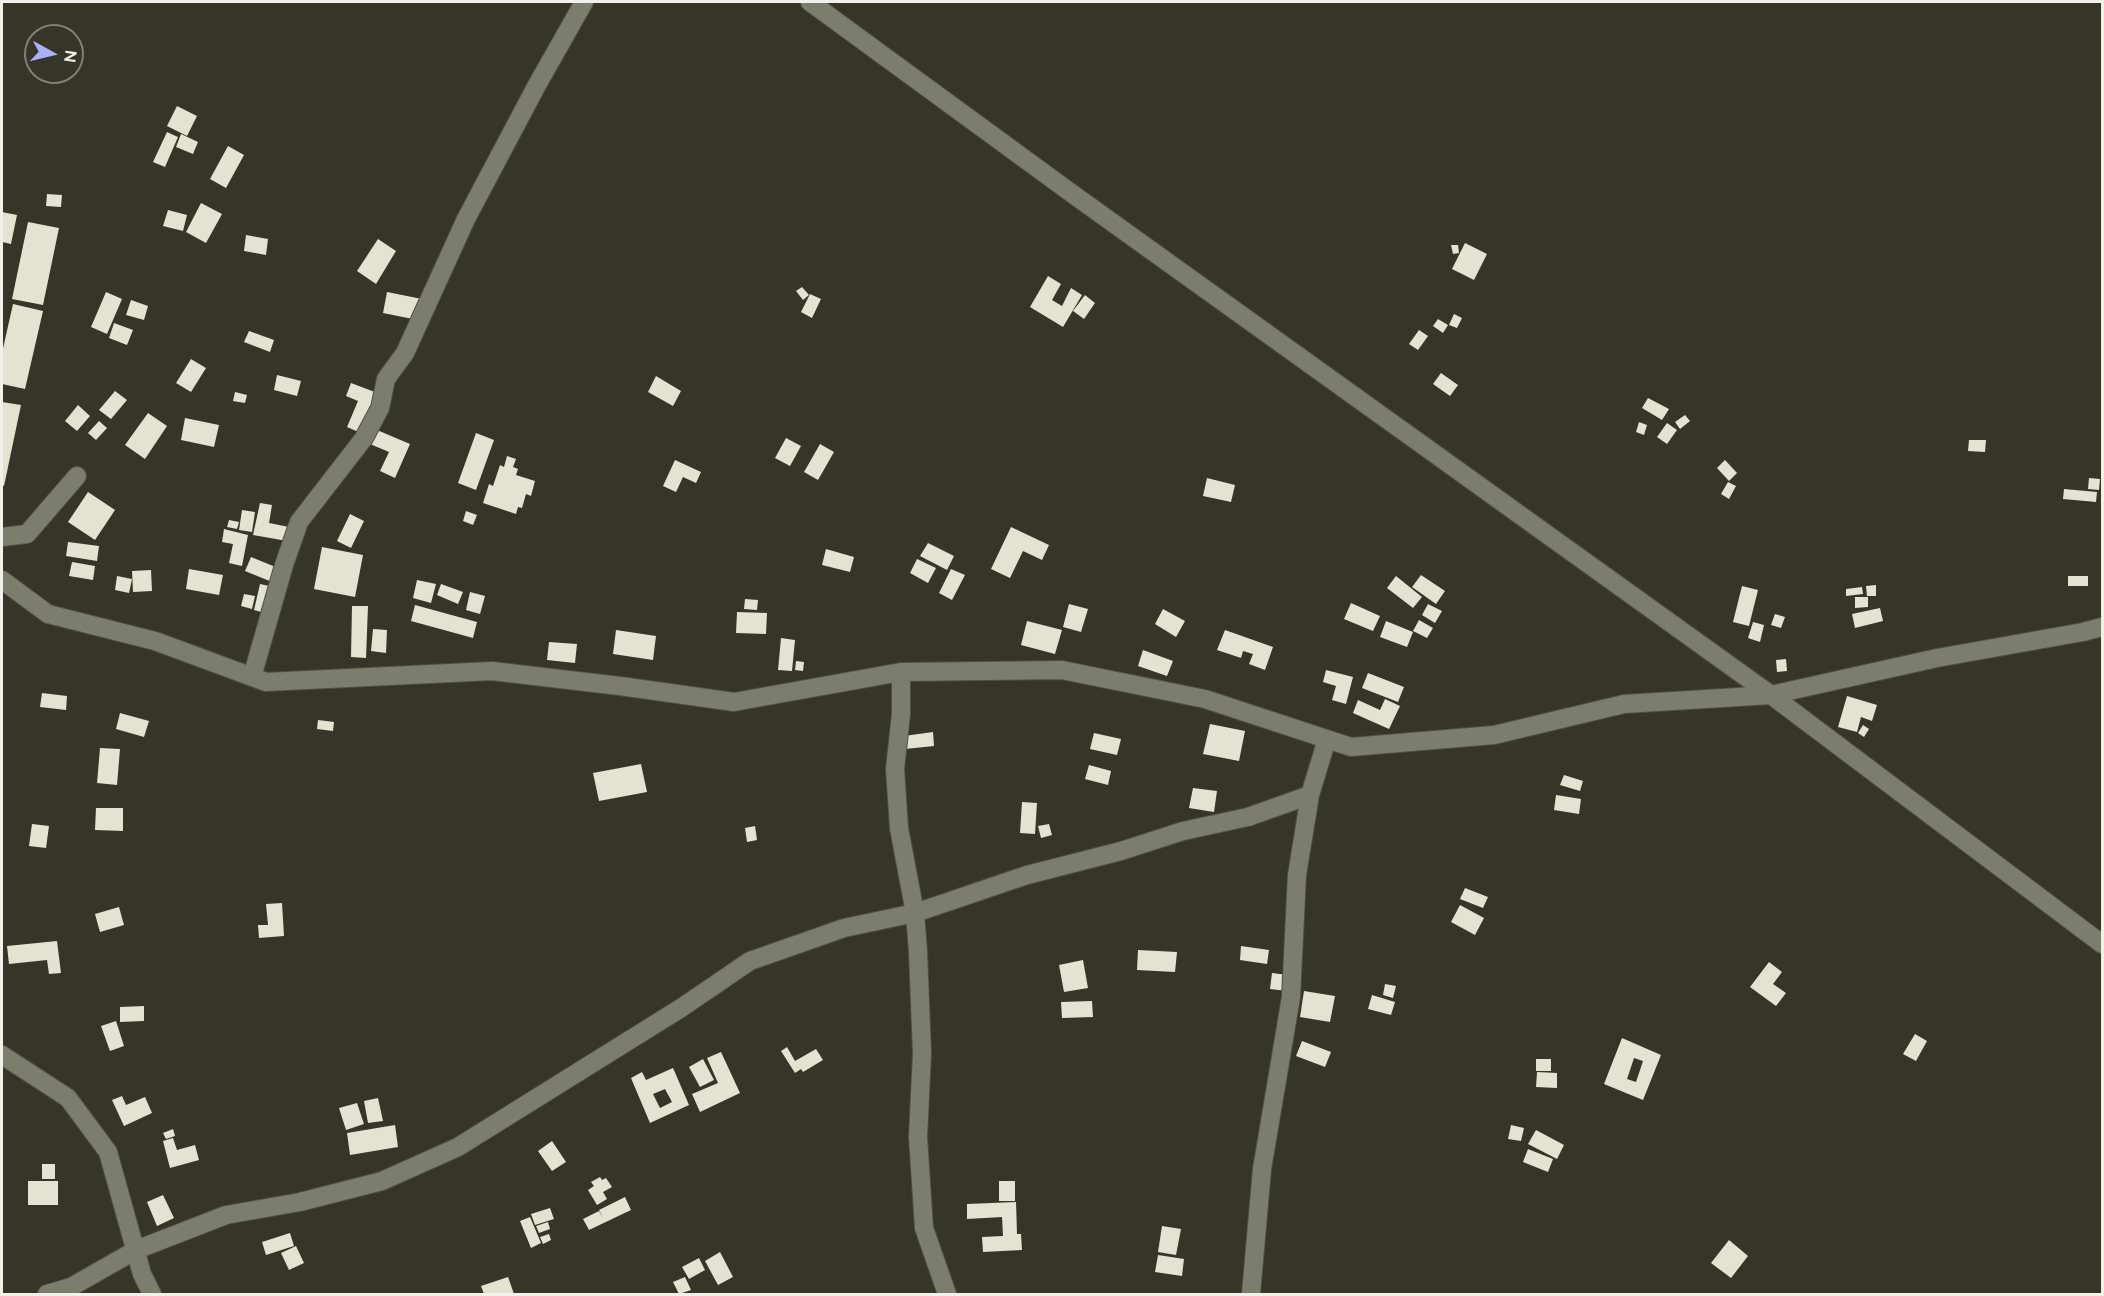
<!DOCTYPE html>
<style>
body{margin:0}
#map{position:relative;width:2104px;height:1296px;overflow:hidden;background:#353627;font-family:Figtree,sans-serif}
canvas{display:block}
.frame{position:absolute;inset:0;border:3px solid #f0f1e8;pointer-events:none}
.north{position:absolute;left:24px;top:24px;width:60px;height:60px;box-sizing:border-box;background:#353627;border:2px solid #808174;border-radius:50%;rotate:98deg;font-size:16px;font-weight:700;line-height:24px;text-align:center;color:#f0f1e8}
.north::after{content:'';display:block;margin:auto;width:21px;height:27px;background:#aab0fb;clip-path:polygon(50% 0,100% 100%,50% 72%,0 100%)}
</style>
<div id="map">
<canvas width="2104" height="1296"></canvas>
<div class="frame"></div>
<div class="north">N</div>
</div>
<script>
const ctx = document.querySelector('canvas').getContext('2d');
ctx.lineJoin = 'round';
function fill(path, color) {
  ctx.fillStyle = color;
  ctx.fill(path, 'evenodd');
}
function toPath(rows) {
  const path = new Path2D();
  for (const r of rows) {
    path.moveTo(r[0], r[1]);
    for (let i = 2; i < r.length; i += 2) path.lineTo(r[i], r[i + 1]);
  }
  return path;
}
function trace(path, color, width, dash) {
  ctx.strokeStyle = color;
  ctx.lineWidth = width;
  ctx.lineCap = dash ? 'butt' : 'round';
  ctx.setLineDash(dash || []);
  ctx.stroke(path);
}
const building = toPath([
 [177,106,197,116,187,136,167,126],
 [167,132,178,137,165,167,153,162],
 [181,134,198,142,193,154,176,147],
 [228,146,244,155,226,188,210,179],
 [47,194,62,195,61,207,46,206],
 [201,203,222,214,206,243,186,232],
 [168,210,187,215,183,231,163,226],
 [2,212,17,215,11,244,2,242],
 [28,222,59,228,43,305,12,299],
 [246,235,268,239,266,255,244,251],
 [378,239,396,251,376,284,357,271],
 [1465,243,1487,254,1474,280,1452,269],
 [1451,245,1458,245,1459,253,1453,254],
 [1048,276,1061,284,1052,300,1062,306,1071,288,1082,295,1063,327,1030,307],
 [802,287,809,295,803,300,796,291],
 [106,292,122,299,107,334,91,327],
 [387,292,422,299,418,320,383,313],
 [810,294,821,299,812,318,801,312],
 [1085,295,1095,303,1084,319,1073,311],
 [131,300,148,306,144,320,126,315],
 [13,304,43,311,25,389,2,384,2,353],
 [1454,314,1462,318,1457,328,1449,325],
 [1438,319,1448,325,1443,333,1433,326],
 [114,323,133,330,127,345,109,338],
 [1419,330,1428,336,1418,350,1409,344],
 [249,331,274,340,270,352,244,342],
 [191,359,206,368,191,392,176,383],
 [1441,373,1458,385,1450,396,1433,384],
 [277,375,301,381,297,396,274,390],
 [656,376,681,391,673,406,648,392],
 [351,383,380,394,363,434,347,427,358,401,346,396],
 [115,391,127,400,111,419,99,410],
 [235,392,247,395,245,403,233,401],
 [1648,398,1669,409,1662,420,1642,408],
 [2,402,21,405,4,486,2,485],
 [78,405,90,416,77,431,65,421],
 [148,413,167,426,145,459,125,445],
 [1685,415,1690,421,1680,429,1675,422],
 [185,418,219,425,214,447,181,440],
 [99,421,107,428,96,440,88,433],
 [1639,422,1647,425,1644,435,1636,432],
 [1667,423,1677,430,1667,444,1657,437],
 [377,430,410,444,395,478,380,471,389,452,370,444],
 [476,433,494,440,476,490,458,483],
 [786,438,801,446,790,466,775,458],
 [1969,440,1986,440,1985,452,1968,451],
 [820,444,834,452,818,480,804,472],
 [507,456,516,459,513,467,518,469,516,475,535,481,531,496,526,494,522,508,518,507,516,514,483,503,489,484,493,486,500,465,504,467],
 [675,460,701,472,696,483,683,477,676,492,663,486],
 [1725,460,1737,473,1729,481,1717,468],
 [1207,478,1235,485,1231,502,1203,496],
 [2089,478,2100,479,2099,490,2088,489],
 [1728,482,1736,486,1729,499,1721,494],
 [2064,489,2097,492,2096,502,2063,499],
 [88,492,115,510,95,540,68,522],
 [260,503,272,505,269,523,289,527,287,541,253,535],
 [242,510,255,512,252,532,239,530],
 [466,511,477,515,473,525,463,521],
 [350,514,364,521,351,548,337,541],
 [229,520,239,522,237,529,227,527],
 [1011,527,1049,545,1042,560,1023,551,1010,578,991,569],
 [224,529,248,535,242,566,229,563,233,544,222,542],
 [68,542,99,546,97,561,66,556],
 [928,543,954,556,947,570,920,556],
 [322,547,363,555,355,597,314,589],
 [826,549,854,557,850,572,822,565],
 [251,557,278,568,272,582,245,571],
 [917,559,936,568,928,583,910,573],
 [72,562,95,566,93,580,69,576],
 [189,569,223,575,219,595,186,589],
 [951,569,965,575,952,600,939,593],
 [151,570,152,591,133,592,132,571],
 [1421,575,1445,591,1436,604,1412,587],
 [117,576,132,579,129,593,115,590],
 [1396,576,1422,597,1413,608,1387,588],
 [2068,576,2088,576,2088,586,2068,586],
 [417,580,436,584,431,603,413,598],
 [260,584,274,587,268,614,254,610],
 [441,584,463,592,458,604,437,595],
 [1876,585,1876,596,1867,596,1866,586],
 [1742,586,1758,590,1749,626,1733,622],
 [1862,587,1863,594,1846,596,1846,589],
 [470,592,485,596,480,614,466,610],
 [244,594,255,596,252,609,241,606],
 [1855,597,1868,597,1868,607,1855,608],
 [745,599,758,600,757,610,744,609],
 [1351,603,1380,616,1373,631,1344,619],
 [1069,604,1088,609,1081,632,1063,627],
 [1428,604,1442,611,1435,623,1422,615],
 [415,605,477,622,473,638,411,621],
 [352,606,368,606,366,658,351,657],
 [1880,608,1883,621,1855,628,1852,614],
 [1163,609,1185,621,1176,637,1155,624],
 [737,612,767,613,766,634,736,633],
 [1775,614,1785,617,1781,628,1771,625],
 [1419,620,1433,628,1427,638,1413,631],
 [1027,621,1062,630,1055,654,1021,645],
 [1386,621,1413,632,1407,647,1380,637],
 [1753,622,1764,625,1760,642,1748,638],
 [373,629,387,630,386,653,371,651],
 [616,630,656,636,653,660,613,654],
 [1225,630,1273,647,1265,670,1249,664,1253,654,1243,651,1241,658,1217,650],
 [781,638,795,640,792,671,778,670],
 [549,642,577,644,575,663,547,660],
 [1143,650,1173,661,1167,676,1138,666],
 [1786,659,1787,671,1777,672,1776,660],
 [796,661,804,662,803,671,795,670],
 [1326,670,1353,677,1346,704,1332,700,1336,686,1323,682],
 [1368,673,1404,687,1398,702,1362,688],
 [42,693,67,696,66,710,40,707],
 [1847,696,1877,705,1872,721,1861,717,1857,732,1838,727],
 [1385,699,1400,706,1389,729,1353,713,1358,700,1380,710],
 [120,713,149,721,144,737,116,729],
 [318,720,334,722,333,731,317,729],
 [1210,724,1245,731,1239,761,1203,754],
 [1863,725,1869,729,1864,737,1858,733],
 [933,732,934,746,905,749,904,736],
 [1094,733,1121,739,1117,755,1090,749],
 [100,748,120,749,117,785,97,783],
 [641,764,647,792,599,801,593,773],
 [1089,765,1111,771,1108,785,1085,779],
 [1564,775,1583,781,1580,791,1560,785],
 [1193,788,1217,791,1214,812,1189,808],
 [1556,795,1581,799,1579,814,1554,810],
 [1022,802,1037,803,1035,834,1020,833],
 [96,808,123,808,123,831,95,830],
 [32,824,49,826,46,848,29,846],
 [1049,824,1052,835,1041,838,1038,826],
 [755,826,757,840,747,842,745,828],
 [1465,888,1488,897,1483,908,1460,899],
 [282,903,284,936,259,938,258,925,268,925,266,904],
 [1460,905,1484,918,1475,935,1451,922],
 [119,907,124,925,100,932,95,914],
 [57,941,61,973,49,974,47,960,9,964,7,946],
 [1241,946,1269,950,1267,964,1240,960],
 [1138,950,1177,952,1175,972,1137,970],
 [1083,960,1088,988,1064,992,1059,965],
 [1769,962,1782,972,1773,984,1786,993,1776,1006,1750,987],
 [1272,973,1288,975,1287,991,1270,989],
 [1385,984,1396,986,1393,998,1383,995],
 [1304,991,1335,996,1330,1022,1300,1017],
 [1372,995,1395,1002,1391,1015,1368,1009],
 [1092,1001,1093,1017,1062,1018,1061,1002],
 [144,1006,144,1021,120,1022,120,1007],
 [116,1021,124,1046,110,1051,101,1026],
 [1915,1034,1927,1041,1916,1061,1903,1054],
 [1622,1038,1661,1055,1643,1100,1604,1084],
 [1634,1058,1643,1061,1636,1082,1627,1079],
 [1302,1041,1331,1052,1325,1067,1296,1056],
 [787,1047,795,1061,816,1049,823,1060,803,1072,801,1069,795,1073,781,1051],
 [721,1052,740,1093,700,1112,692,1094,718,1083,707,1058],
 [703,1059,714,1080,700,1087,689,1067],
 [1536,1059,1551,1059,1551,1071,1536,1071],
 [673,1068,689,1105,650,1123,631,1078,642,1072,646,1080],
 [665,1089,672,1102,660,1108,653,1094],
 [1537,1072,1557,1073,1557,1088,1536,1087],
 [122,1096,126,1105,145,1097,152,1113,124,1126,112,1100],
 [378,1098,383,1121,368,1123,364,1101],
 [357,1103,364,1124,346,1130,339,1108],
 [395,1125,398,1147,350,1155,347,1133],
 [1511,1125,1524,1128,1521,1141,1508,1139],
 [173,1129,175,1136,166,1139,163,1133],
 [1536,1130,1564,1145,1557,1159,1528,1144],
 [173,1138,177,1150,195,1145,199,1160,170,1168,163,1141],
 [552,1141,566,1162,552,1171,538,1151],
 [1528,1149,1553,1159,1548,1172,1523,1162],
 [42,1164,55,1164,55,1179,42,1179],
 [600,1177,602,1180,606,1178,612,1187,603,1192,607,1199,597,1205,588,1190,594,1186,591,1182],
 [28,1181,58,1181,58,1205,28,1205],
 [999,1181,1015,1181,1015,1201,999,1201],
 [163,1195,174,1218,157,1226,147,1202],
 [625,1197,631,1210,589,1230,583,1219,599,1211,603,1218,599,1210],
 [1016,1202,1017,1234,1021,1234,1022,1250,983,1252,982,1237,1003,1236,1002,1217,967,1219,967,1204],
 [550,1208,554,1219,535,1225,531,1214],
 [530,1217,541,1243,531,1248,520,1221],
 [548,1222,550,1229,539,1233,536,1226],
 [1162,1226,1181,1229,1176,1255,1158,1252],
 [290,1233,294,1246,266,1255,262,1242],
 [549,1234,551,1240,543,1244,540,1237],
 [1729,1240,1748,1256,1731,1278,1711,1263],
 [296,1246,304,1263,289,1270,281,1253],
 [720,1252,733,1277,718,1285,705,1261],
 [1158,1255,1184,1259,1182,1276,1155,1272],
 [699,1258,705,1270,689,1279,682,1267],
 [508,1277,514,1294,484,1294,481,1286],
 [685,1277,691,1290,679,1294,673,1282]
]);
const street = toPath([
 [2,537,27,534,77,476],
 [2,580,48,614,155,641,266,682,492,671,620,686,734,702,901,672,1062,670,1205,699,1351,747,1494,735,1624,704,1771,695,1937,658,2083,632,2102,627],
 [901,672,901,714,895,769,899,828,915,913,918,952,922,1054,918,1137,924,1228,947,1294],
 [252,677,284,565,299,522,364,438,380,408,386,379,405,353,466,219,537,85,584,2],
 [2,1055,68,1098,108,1152,142,1274,152,1294],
 [47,1294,71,1287,136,1250,226,1215,300,1202,382,1181,458,1147,681,1008,750,961,844,928,915,913,1027,875,1121,851,1183,831,1248,817,1310,795],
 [1251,1294,1262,1169,1291,997,1297,875,1310,795,1327,739]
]);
const secondary = toPath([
 [810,2,1074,195,1771,695,2102,944]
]);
fill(building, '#e2e4d1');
trace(street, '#505144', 20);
trace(secondary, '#505144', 20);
trace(street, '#7c7e6d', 18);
trace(secondary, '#7c7e6d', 18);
</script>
